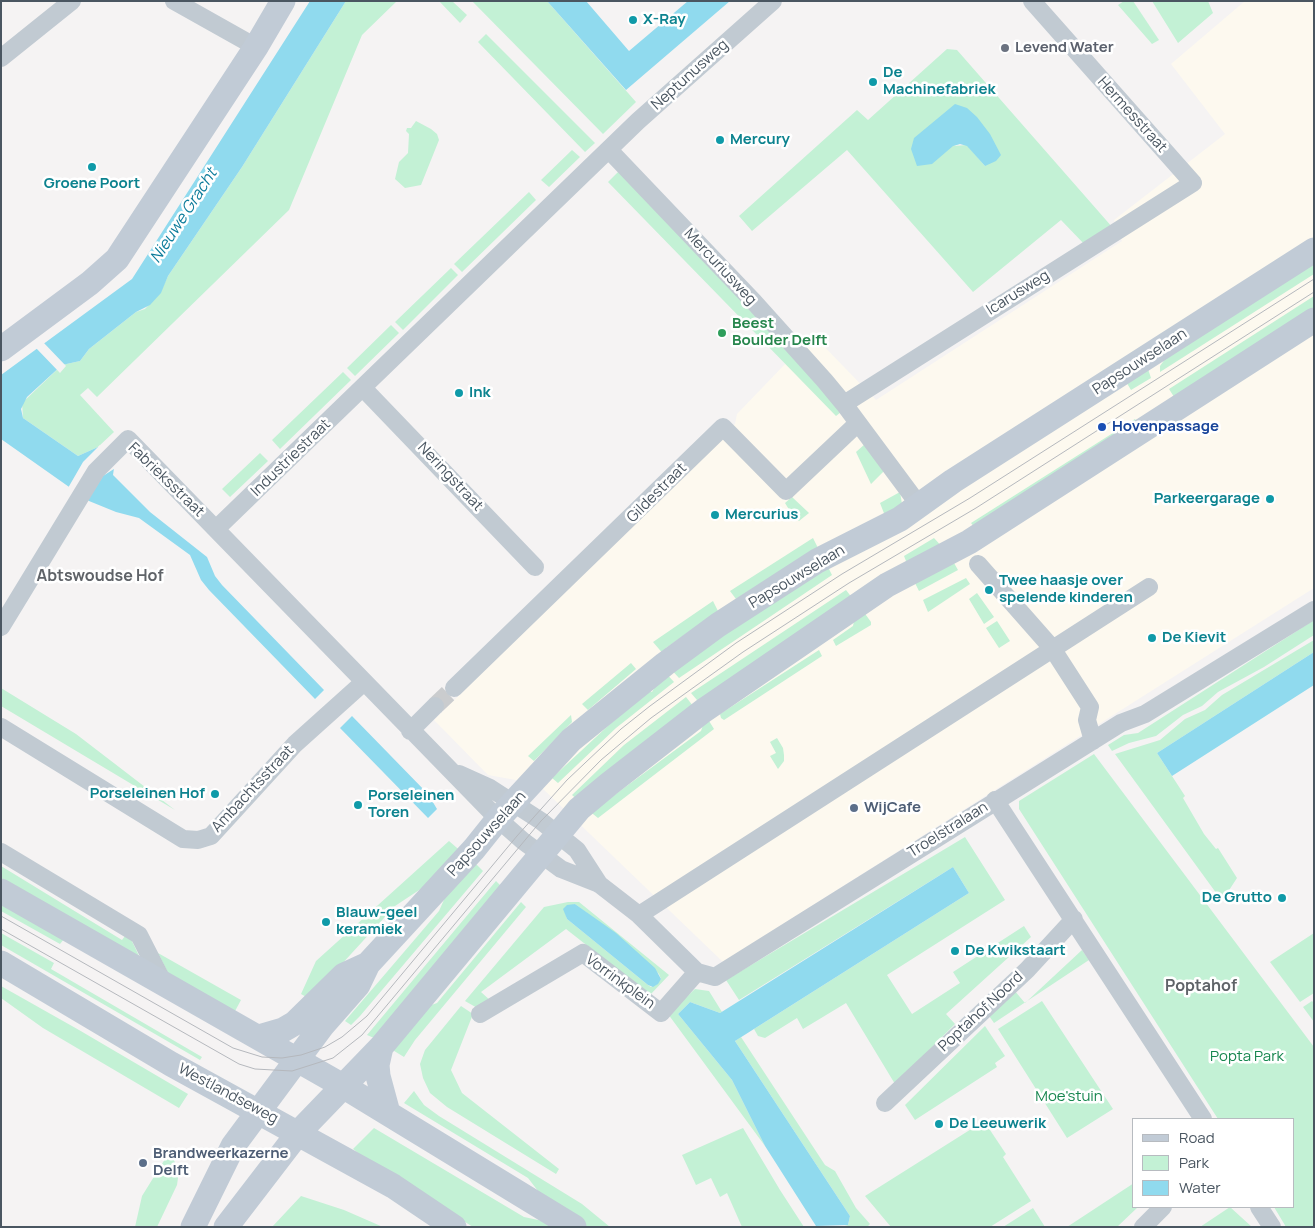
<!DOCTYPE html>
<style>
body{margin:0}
#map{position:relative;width:1315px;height:1228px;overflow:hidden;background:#f5f3f3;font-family:Manrope,sans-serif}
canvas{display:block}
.frame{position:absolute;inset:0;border:2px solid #4a5661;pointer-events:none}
.legend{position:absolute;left:1132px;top:1118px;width:162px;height:90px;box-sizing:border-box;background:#fff;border:1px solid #b7bbc0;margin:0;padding:6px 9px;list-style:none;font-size:15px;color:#4a5661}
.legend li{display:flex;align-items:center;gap:10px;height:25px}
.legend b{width:25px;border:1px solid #b7bbc0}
</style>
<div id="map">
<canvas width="1315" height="1228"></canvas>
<div class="frame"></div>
<ul class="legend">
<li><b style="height:6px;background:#c1cbd6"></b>Road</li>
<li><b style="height:14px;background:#c3f1d5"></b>Park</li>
<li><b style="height:14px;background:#90daee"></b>Water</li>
</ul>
</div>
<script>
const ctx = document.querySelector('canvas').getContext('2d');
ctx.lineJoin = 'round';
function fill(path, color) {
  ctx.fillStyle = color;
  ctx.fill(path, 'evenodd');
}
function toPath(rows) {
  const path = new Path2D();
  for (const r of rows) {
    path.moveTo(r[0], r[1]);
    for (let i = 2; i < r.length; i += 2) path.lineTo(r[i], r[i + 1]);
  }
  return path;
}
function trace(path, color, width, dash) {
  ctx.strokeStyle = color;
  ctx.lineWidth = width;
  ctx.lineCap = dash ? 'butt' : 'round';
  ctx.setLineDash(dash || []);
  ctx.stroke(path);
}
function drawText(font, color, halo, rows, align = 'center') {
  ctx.font = font + ' Manrope,sans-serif';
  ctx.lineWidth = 5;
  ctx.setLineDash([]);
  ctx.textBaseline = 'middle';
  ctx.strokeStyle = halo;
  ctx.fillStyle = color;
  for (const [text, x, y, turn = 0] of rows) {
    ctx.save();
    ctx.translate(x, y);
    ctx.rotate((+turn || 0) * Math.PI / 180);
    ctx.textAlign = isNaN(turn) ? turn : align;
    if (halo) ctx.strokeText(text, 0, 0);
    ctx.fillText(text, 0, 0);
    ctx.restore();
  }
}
const commercial = toPath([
 [1245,1,1314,1,1314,588,723,962,538,784,488,775,434,720,735,424,737,414,813,335,876,400,1122,241,1114,220,1225,134,1171,64]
]);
const green = toPath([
 [346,1,397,1,362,35,289,210,97,397,88,388,80,395,114,432,98,447,78,456,23,418,22,403,62,365,80,361,89,349,136,312,145,309,160,293,168,276,242,167],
 [439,1,452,1,467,15,460,23],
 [472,1,547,1,636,102,603,134],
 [1124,1,1133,1,1159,40,1152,44,1118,5],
 [1152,1,1208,1,1213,13,1178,43],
 [486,34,595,143,585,152,478,42],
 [947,49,957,50,1113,228,1086,246,1061,220,973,292,847,150,752,231,739,216,857,110,868,120],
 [990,134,985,166,967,145,953,146],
 [416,121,431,129,437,134,439,140,421,185,405,188,395,179,399,162,408,153,409,134,406,131,407,128,411,128],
 [572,150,580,157,549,187,541,180],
 [619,171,741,298,841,412,836,416,608,182],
 [529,192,536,200,462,272,454,264],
 [1314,256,1314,274,1160,372,1160,366,1165,359],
 [451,268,458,275,403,330,395,322],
 [1314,296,1314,314,1176,400,1169,389],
 [391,325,399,333,355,376,347,368],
 [1148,369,1151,378,1131,390,1125,380],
 [343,372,351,380,280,449,272,440],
 [1135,419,1138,424,975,528,971,523],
 [865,444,885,470,871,484,856,452],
 [260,453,268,461,230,497,222,489],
 [900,492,902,504,887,521,880,503],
 [792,497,809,513,799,521,793,516,785,503],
 [813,538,818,548,736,599,730,591],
 [934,538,944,549,908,566,904,556],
 [950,556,958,570,919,591,912,577],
 [826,563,832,575,679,678,668,666],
 [966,578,970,584,928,612,923,600],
 [846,590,856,603,703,707,691,693],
 [977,593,994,617,984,624,969,599],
 [713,601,718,611,666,648,665,656,653,642],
 [863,611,871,622,871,625,836,646,833,640,853,626,855,616],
 [1314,620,1314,635,1264,667,1218,692,1202,706,1183,715,1156,736,1129,743,1112,751,1108,745,1124,735,1138,733],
 [997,621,1010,641,999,648,986,628],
 [1314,640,1314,652,1157,753,1185,796,1183,798,1204,834,1216,849,1218,848,1237,878,1222,901,1115,754,1160,740,1185,719,1205,710,1222,695],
 [819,650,822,656,724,720,721,718,720,714],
 [631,663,636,669,588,710,582,704],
 [664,671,674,682,616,728,558,783,552,778,610,724,650,691,652,692],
 [1,688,76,734,175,810,1,706],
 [686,697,697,711,579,801,572,795,624,745],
 [571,715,572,722,534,761,528,756],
 [706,716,714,729,598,818,588,810,601,805,701,731],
 [777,738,783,748,784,755,784,761,778,769,770,756,776,753,770,742],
 [1094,754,1314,1047,1314,1227,1286,1227,1274,1207,1294,1207,1294,1119,1218,1119,1019,809,1019,801],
 [965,837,1005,900,887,975,912,1014,960,983,953,972,1024,926,1031,937,946,1014,955,1024,895,1084,846,1003,803,1029,797,1018,765,1038,758,1036,754,1029,969,893,953,867,739,1000,726,980],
 [449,841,464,854,451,869,395,906,329,978,308,998,301,994,316,961],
 [475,863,483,871,360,1016,351,1025,345,1021,439,911,451,884],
 [1,866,122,940,125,936,131,939,140,958,1,878],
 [496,881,501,886,374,1038,367,1035],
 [1,898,64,939,60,944,1,911],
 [521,902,526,907,415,1040,404,1057,391,1049,426,1007,437,1003],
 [568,902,579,902,669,975,650,995,566,929,481,992,492,1002,479,1009,465,1001,544,907],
 [575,904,611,931,659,974,661,979,656,985,651,987,648,985,567,919,564,909],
 [1,933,54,963,51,969,202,1057,200,1060,1,945],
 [1314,933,1314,993,1300,1002,1270,962],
 [1082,950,1089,960,994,1023,987,1013,1014,990,1025,1003],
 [158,953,241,1000,234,1013,169,975],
 [1,986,79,1030,188,1094,179,1108,43,1028,1,998],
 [695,989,709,991,722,1012,720,1013,690,1002,678,1014,732,1080,765,1146,668,1014],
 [1042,1001,1113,1109,1067,1138,998,1029],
 [1312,1001,1314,1003,1314,1022,1303,1007],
 [461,1006,473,1014,451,1070,462,1093,559,1169,556,1174,447,1107,430,1093,423,1078,420,1064,425,1050],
 [985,1026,1005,1056,995,1063,997,1067,915,1120,905,1105],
 [741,1037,825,1165,835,1171,856,1208,870,1224,867,1227,841,1227,848,1225,850,1216,735,1041],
 [414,1091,424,1105,439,1116,582,1204,610,1227,584,1227,538,1191,528,1178,404,1103],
 [984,1121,1006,1154,1003,1157,1031,1201,990,1227,891,1227,865,1196],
 [374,1128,524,1217,543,1221,550,1227,473,1227,371,1163,353,1149],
 [743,1128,780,1190,804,1227,742,1227,727,1193,720,1197,711,1178,696,1185,682,1155],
 [171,1154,179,1171,177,1185,157,1227,135,1227,142,1196,165,1159],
 [1134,1183,1134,1207,1138,1207,1117,1227,1067,1227],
 [301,1196,344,1210,383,1227,272,1227],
 [1230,1207,1252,1227,1200,1227],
 [1033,1208,1045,1227,1003,1227]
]);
const water = toPath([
 [310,1,346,1,242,167,168,276,161,293,150,305,136,312,89,349,80,361,62,365,27,397,21,409,23,418,78,456,98,447,114,468,113,475,150,512,207,557,215,576,222,585,324,690,315,699,209,590,201,580,190,555,139,518,116,512,89,501,1,439,1,375,132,279],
 [547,1,586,1,629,51,688,1,730,1,626,90],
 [955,104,967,108,977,117,990,134,1001,155,996,161,985,166,967,146,960,144,953,146,932,164,917,166,911,149,914,138],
 [1314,652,1314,685,1172,776,1157,753],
 [352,716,428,794,437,809,428,818,340,728],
 [953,867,969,893,735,1041,850,1216,848,1225,816,1226,765,1146,732,1080,678,1014,690,1002,720,1013],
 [575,904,616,933,655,968,661,979,658,984,653,987,648,985,567,919,563,909,567,905]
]);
const pier = toPath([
 [43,342,66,366,60,373,36,348],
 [100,445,117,467,103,476,87,501,68,488,83,462]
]);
const streetTunnel = toPath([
 [435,706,454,688]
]);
const street = toPath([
 [174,1,256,47],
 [1,58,72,1],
 [610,151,754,302,825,381,844,404,919,505],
 [363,388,535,567],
 [844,404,1193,183,1032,1],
 [216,529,638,121,773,1],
 [978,564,1052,648,1090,707,1087,720,1093,741],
 [1,627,96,471,128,439,498,819,523,841,561,869,599,884,639,915,697,972,715,977,1121,723,1145,714,1314,610],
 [454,688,723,427,786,491,858,423],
 [1,727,183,839,198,840,211,836,295,744,364,682],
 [410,731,435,706],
 [459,774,490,788,541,821,577,850,599,884],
 [995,800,1203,1119],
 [1,852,139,935,164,984],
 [639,915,1149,587],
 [480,1014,583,953,661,1013,697,972],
 [885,1103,1027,970,1074,919],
 [1259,1207,1272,1227],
 [1143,1227,1163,1207]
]);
const secondary = toPath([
 [1,349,90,283,117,259,256,47,283,1],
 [1,891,343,1086,574,1227],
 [1,963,171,1064,393,1186,454,1227],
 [259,1037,283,1030,295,1023,344,975,368,964],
 [381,1047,377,1065,378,1076,388,1113],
 [193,1227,233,1146,322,1026,358,985,368,964,474,849,498,819,571,740,665,664,718,625,817,561,900,519,953,481,1314,250],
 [226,1227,299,1132,381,1047,579,809,609,784,703,711,887,585,969,542,1314,320]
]);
const tram = toPath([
 [1,916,233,1048,262,1057,282,1058,301,1055,325,1047,342,1037,367,1016,517,836,567,780,621,729,650,706,736,643,842,574,970,498,1314,279],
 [1,929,239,1064,255,1069,292,1071,333,1058,362,1035,541,821,601,760,651,718,743,652,849,583,976,508,1314,292]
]);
const markers = [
 [633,20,5,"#0f9aa8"],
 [1005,48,5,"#6b7280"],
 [873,82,5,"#0f9aa8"],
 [720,140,5,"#0f9aa8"],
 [92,167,5,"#0f9aa8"],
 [722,333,5,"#2e9e5b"],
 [459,393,5,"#0f9aa8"],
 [1102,427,5,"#1a4fb4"],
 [1270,499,5,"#0f9aa8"],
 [715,515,5,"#0f9aa8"],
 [989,590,5,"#0f9aa8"],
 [1152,638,5,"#0f9aa8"],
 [215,794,5,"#0f9aa8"],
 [358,805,5,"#0f9aa8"],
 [854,808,5,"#5c6f8a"],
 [1282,898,5,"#0f9aa8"],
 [326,922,5,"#0f9aa8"],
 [955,951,5,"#0f9aa8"],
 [939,1124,5,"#0f9aa8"],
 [143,1163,5,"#5c6f8a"]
];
const cultureNames = [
 ["X-Ray",643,20],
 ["De",883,73],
 ["Machinefabriek",883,90],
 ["Mercury",730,140],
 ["Groene Poort",92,184,"center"],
 ["Ink",469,393],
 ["Parkeergarage",1260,499,"right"],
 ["Mercurius",725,515],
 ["Twee haasje over",999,581],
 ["spelende kinderen",999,598],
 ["De Kievit",1162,638],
 ["Porseleinen Hof",205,794,"right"],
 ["Porseleinen",368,796],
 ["Toren",368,813],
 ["De Grutto",1272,898,"right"],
 ["Blauw-geel",336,913],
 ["keramiek",336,930],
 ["De Kwikstaart",965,951],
 ["De Leeuwerik",949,1124]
];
const worshipNames = [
 ["Levend Water",1015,48]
];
const streetNames = [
 ["Neptunusweg",690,75,-42],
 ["Hermesstraat",1132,115,48],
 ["Mercuriusweg",720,267,47],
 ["Icarusweg",1018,293,-32],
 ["Papsouwselaan",1140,362,-33],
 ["Industriestraat",291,458,-44],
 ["Neringstraat",450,477,47],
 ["Fabrieksstraat",166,480,44],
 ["Gildestraat",657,493,-45],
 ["Papsouwselaan",797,577,-31],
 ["Ambachtsstraat",253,789,-47],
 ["Troelstralaan",948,830,-32],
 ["Papsouwselaan",487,834,-48],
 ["Vorrinkplein",620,982,36],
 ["Poptahof Noord",981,1012,-43],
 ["Westlandseweg",228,1094,28]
];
const leisureNames = [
 ["Beest",732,324],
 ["Boulder Delft",732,341]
];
const transitNames = [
 ["Hovenpassage",1112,427]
];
const serviceNames = [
 ["WijCafe",864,808],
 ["Brandweerkazerne",153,1154],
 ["Delft",153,1171]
];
const parkNames = [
 ["Popta Park",1247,1057],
 ["Moe'stuin",1069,1097]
];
const waterNames = [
 ["Nieuwe Gracht",184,216,-57]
];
const neighbourhoodNames = [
 ["Abtswoudse Hof",100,577],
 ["Poptahof",1201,987]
];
fill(commercial, '#fdf9ef');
fill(green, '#c3f1d5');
fill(water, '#90daee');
fill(pier, '#f5f3f3');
trace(streetTunnel, '#caccce', 18, [18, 9]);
trace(street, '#c1cad2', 18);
trace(secondary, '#c1cbd6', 25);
trace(tram, '#b5b8bd', 1);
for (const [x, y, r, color] of markers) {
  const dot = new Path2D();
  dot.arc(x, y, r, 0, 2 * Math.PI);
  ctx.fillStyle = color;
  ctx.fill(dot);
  trace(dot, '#fff', 2);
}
drawText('bold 15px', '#0d838f', '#fff', cultureNames, 'left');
drawText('bold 15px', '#5b616d', '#fff', worshipNames, 'left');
drawText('15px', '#4a5661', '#fff', streetNames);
drawText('bold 15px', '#27864d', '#fff', leisureNames, 'left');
drawText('bold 15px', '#164399', '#fff', transitNames, 'left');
drawText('bold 15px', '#4e5e75', '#fff', serviceNames, 'left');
drawText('15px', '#17864f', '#fff', parkNames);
drawText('italic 16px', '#0c7c9b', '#fff', waterNames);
drawText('bold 16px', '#5f6368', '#fff', neighbourhoodNames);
</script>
